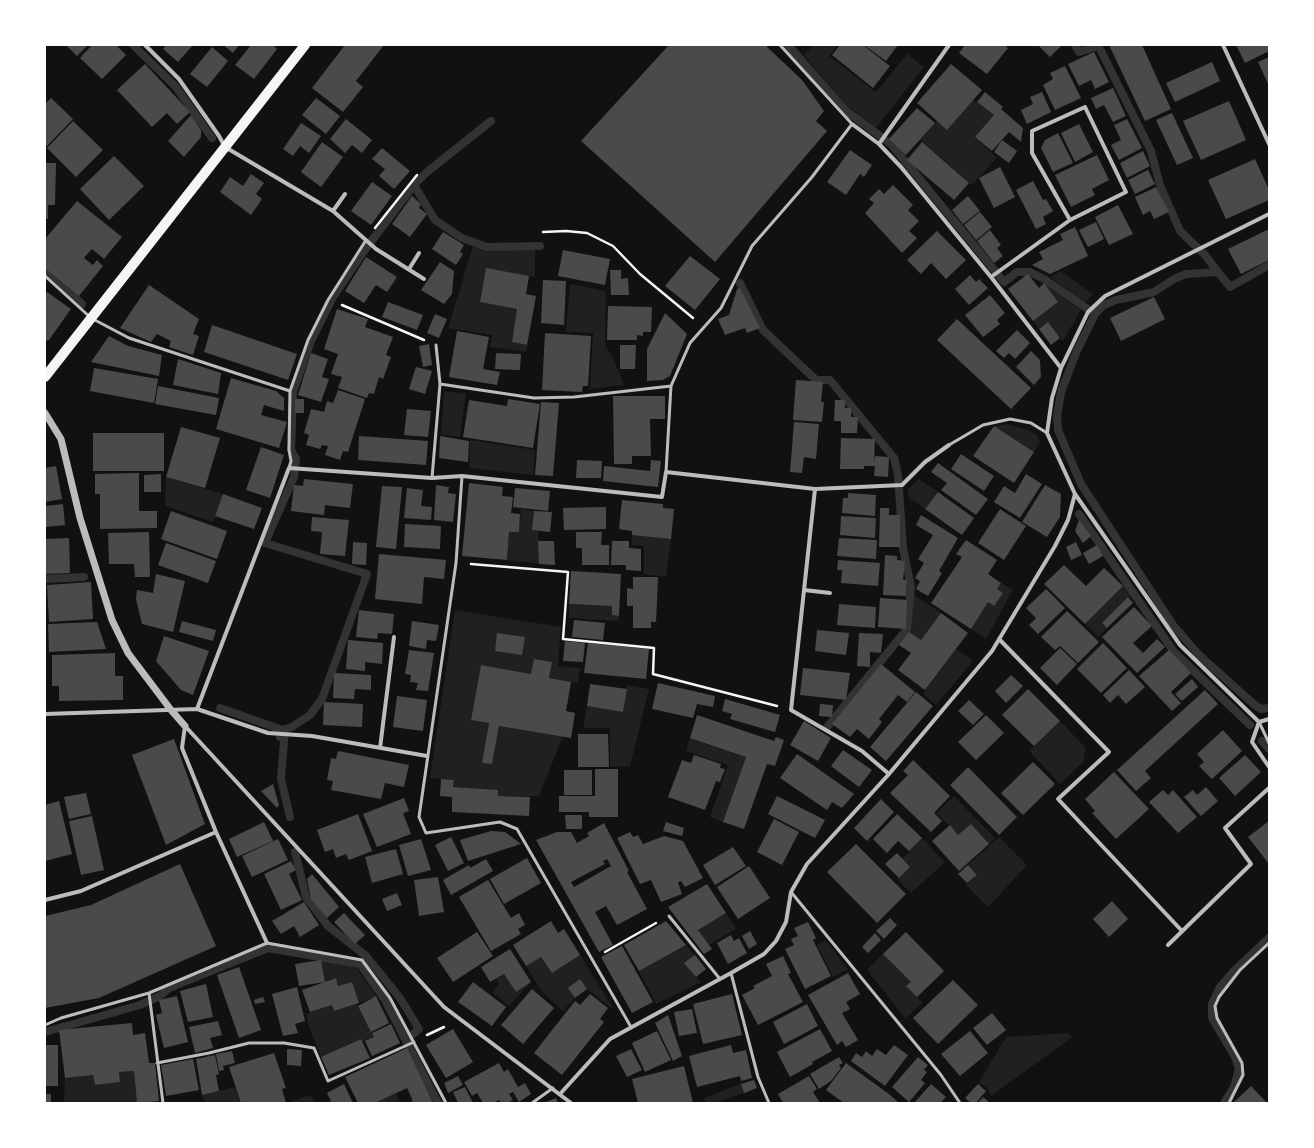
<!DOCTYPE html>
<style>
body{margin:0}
#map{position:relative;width:1314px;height:1148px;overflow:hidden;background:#111;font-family:Jost,sans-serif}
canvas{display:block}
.frame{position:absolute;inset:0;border:46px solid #fff;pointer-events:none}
</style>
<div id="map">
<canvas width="1314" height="1148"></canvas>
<div class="frame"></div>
</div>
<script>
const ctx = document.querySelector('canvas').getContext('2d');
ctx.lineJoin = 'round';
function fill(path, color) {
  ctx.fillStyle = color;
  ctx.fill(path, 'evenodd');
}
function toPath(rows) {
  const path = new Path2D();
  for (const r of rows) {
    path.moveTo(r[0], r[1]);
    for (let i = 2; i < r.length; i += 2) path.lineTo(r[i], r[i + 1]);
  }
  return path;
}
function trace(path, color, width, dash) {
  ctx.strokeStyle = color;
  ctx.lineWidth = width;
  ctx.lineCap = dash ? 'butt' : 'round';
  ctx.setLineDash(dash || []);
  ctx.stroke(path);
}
const green = toPath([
 [813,45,835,45,837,46,829,56,876,92,907,54,924,67,876,128,848,107,804,55],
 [973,100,994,115,975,137,997,158,972,185,920,140,937,121],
 [473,246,487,250,535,250,535,277,486,269,480,302,517,309,512,342,527,345,526,352,490,347,492,335,448,328],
 [1061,271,1093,294,1085,303,1050,277],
 [1044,283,1081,310,1063,341,1047,323,1039,329,1033,321,1058,302],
 [570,284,606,291,605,345,614,360,624,385,590,389,593,333,566,332],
 [444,391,466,394,460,437,441,435],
 [1008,424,1028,430,1037,435,1040,441,1034,452,994,426],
 [470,440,535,450,533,475,469,468],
 [166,477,223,494,213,522,165,506],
 [919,479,938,492,925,509,909,498,907,490],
 [521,509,534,511,532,530,538,531,539,564,507,560,509,532,519,532],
 [632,535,671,539,666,577,644,574,644,546,632,545],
 [1001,583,1013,590,986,639,971,629,988,602,994,606,1003,593,997,589],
 [1123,586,1130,596,1102,623,1107,628,1098,637,1085,624],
 [913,594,941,613,921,640,909,632],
 [569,604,612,606,612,615,619,616,619,621,569,618],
 [455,610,561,627,558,666,580,668,578,683,549,678,552,662,534,659,531,674,481,665,471,719,489,723,483,763,492,764,499,726,563,736,539,796,498,796,498,790,453,787,454,780,430,778],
 [956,649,973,661,936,705,923,694],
 [627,685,649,689,630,766,610,767,610,728,583,728,587,706,623,711],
 [1060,721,1085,747,1084,761,1060,784,1029,751],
 [690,738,746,757,723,822,710,817,728,765,686,751],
 [954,796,995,838,989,844,958,835,937,813],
 [999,837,1027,865,988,907,966,885,977,875,968,865],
 [922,838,945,862,911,893,897,879,910,867,902,859],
 [726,913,736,929,709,945,698,930],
 [825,940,848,969,833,977,817,945],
 [686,945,695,955,685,963,701,982,656,1004,639,971],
 [883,954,911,982,906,986,923,1003,905,1018,867,970],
 [580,955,615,1011,587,989,580,980,569,988,575,998,563,1011,542,992,526,966,541,957,552,973],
 [321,960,356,967,376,996,359,1003,352,982,338,986,335,978,325,982],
 [504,974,516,992,531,982,509,1006,492,992,499,984,496,979],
 [357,1004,374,1037,363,1042,361,1039,321,1057,309,1027,306,1014,332,1005,334,1011],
 [1068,1033,1072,1037,991,1096,988,1089,979,1082,1006,1037],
 [134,1071,137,1103,64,1103,65,1078,93,1075,95,1085,120,1082,119,1072],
 [741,1084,744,1093,713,1103,706,1103,704,1098],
 [235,1087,241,1103,205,1103,202,1095],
 [396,1093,400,1103,375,1103],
 [311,1095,314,1103,287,1103]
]);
const stream = toPath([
 [133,45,176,87,212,138],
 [788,45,846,111,891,144,1004,282,1017,272,1030,272,1044,279,1095,314],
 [1075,45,1079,52,1098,46],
 [1098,45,1151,151,1160,185,1180,231,1205,255,1218,272,1186,274,1174,279,1154,292,1116,300,1104,305,1095,314,1090,324,1076,353,1061,392,1057,416,1058,430,1081,484,1173,625,1199,655,1256,706,1261,709,1269,708],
 [414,185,435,220,462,238,487,247,540,246],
 [45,271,82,304],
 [1218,272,1230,287,1269,265],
 [740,283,763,330,816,380,830,380,894,458,898,475,903,548,911,587,907,629,827,727],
 [1079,514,1174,652,1250,725],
 [45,579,84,577],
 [220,708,280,729,280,737],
 [1262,741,1269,749],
 [290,817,281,779,285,729,292,727,310,715,322,699,367,574,265,543,294,477,296,459,291,450,293,392,311,341,333,297,364,251,414,185,427,172,491,121],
 [295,852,306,897,328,926,366,956,400,998,419,1029,406,1040],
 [45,1032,140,1005,160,996,169,988,268,948,360,964,385,1000,438,1103],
 [1224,1103,1234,1087,1239,1069,1235,1057,1212,1018,1212,1004,1220,987,1232,973,1269,938]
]);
const building = toPath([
 [66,45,88,45,77,56],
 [92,45,116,45,126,55,102,79,80,58],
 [166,45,193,45,178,62,163,49],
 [223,45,239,45,233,53],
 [251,45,273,45,277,49,254,79,235,65],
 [345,45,384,45,356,81,363,87,343,112,312,88],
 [669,45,765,45,802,80,824,111,816,121,827,131,715,262,581,141],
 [840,45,863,45,890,66,873,88,832,55],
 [864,45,898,45,886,61],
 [965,45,1004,45,1008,48,987,74,959,53],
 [1038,45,1062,45,1050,57],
 [1109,45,1142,45,1171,109,1145,121],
 [1236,45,1269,45,1269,51,1245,63],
 [212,47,228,61,207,87,190,74],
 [1094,52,1109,82,1095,89,1091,80,1079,86,1068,64],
 [1269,57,1269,86,1258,62],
 [1212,62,1220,81,1175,102,1166,83],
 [145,64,190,112,177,124,167,113,152,127,117,90],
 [951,64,982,90,947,130,917,103],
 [1065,66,1081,98,1055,110,1043,85,1053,79,1050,73],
 [1113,88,1126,116,1113,122,1104,105,1096,109,1091,98],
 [985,92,1003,107,1001,109,1023,128,1021,142,1009,132,992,151,975,137,994,115,977,102],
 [1042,92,1051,112,1027,124,1021,110,1033,104,1030,97],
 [51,98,73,119,47,146,45,144,45,104],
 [316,98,340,116,326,134,302,115],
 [1229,101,1246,140,1201,160,1183,121],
 [917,108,935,123,906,155,889,139],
 [1172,113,1193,158,1177,165,1156,120],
 [191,115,201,130,201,137,184,157,168,141],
 [346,119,372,140,362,153,352,145,345,153,330,139],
 [1127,119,1142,148,1119,160,1111,145,1121,140,1114,125],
 [73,121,103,150,76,177,47,148],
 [301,123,321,136,309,153,300,146,293,156,283,149],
 [1079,124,1093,152,1075,162,1061,133],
 [1058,133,1073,163,1053,172,1041,148,1045,140],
 [1002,140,1017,151,1009,163,994,152],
 [322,142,343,157,321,187,301,172],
 [922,142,969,183,954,200,907,160],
 [382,148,410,171,394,189,379,176,385,169,372,159],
 [850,150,872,165,864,177,860,174,846,195,827,182],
 [1143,151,1150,166,1127,178,1120,163],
 [1097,155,1109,180,1092,189,1095,195,1071,207,1055,175],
 [114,156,144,186,109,220,80,189],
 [1255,159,1269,190,1269,200,1226,219,1208,180],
 [45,163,56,163,55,205,48,205,48,219,45,219],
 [1000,167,1015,197,994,208,979,178],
 [1148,170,1155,184,1135,194,1128,180],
 [251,174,264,183,256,194,262,199,251,215,220,192,230,177,243,186],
 [1033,181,1043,200,1046,199,1053,211,1043,217,1046,224,1036,229,1016,190],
 [372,182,392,196,371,225,351,211],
 [893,185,913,205,908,210,919,221,909,231,917,238,902,253,865,213,874,203,869,199,879,189,884,194],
 [1156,187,1169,212,1154,219,1150,211,1143,215,1135,197],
 [412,196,421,204,419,208,427,214,410,237,392,224],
 [968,196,980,211,963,224,952,210],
 [77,201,122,237,104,259,92,249,84,258,93,265,97,260,103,266,79,296,45,268,45,239],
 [1118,205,1133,234,1109,245,1095,217],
 [980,212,992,227,976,240,964,225],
 [1096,222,1104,239,1088,247,1079,230],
 [1075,227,1088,256,1050,274,1032,265,1043,259,1039,252,1063,240,1060,234],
 [1269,229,1269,260,1241,274,1228,249],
 [990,230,1001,245,997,248,1003,256,994,263,977,241],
 [937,231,966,260,946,279,931,263,921,274,907,260],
 [443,232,464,245,460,252,463,254,456,265,432,249],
 [563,250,610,259,605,285,558,276],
 [690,256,720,279,695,310,665,286],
 [366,257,397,277,387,292,376,285,364,303,345,291],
 [440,262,454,271,452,294,444,304,421,290],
 [486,268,529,276,526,294,536,296,527,345,512,342,517,309,480,302],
 [610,270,621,270,621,279,628,278,629,295,611,295],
 [1028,274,1039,288,1044,283,1058,302,1033,321,1008,289],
 [970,275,976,282,979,279,988,288,969,305,955,289],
 [543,280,566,281,564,325,541,323],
 [149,285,199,319,193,334,199,336,193,355,169,347,171,341,157,334,151,342,120,328],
 [740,288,760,328,747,333,745,328,725,335,718,319,729,315,737,289],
 [47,292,71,309,49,340,45,341,45,295],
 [990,295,1005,313,997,320,1000,324,983,337,965,315],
 [1154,297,1165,319,1121,341,1110,318],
 [388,302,423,315,417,330,382,317],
 [608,306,652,307,651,332,643,332,643,336,637,335,637,340,607,340],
 [337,309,368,319,365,327,393,337,386,355,391,357,383,379,379,377,374,394,369,393,367,398,338,388,342,377,331,374,338,354,324,349],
 [665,313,687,334,670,376,663,380,647,381,647,349],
 [435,314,447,319,439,338,427,333],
 [957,319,1031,388,1011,409,937,340],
 [1048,322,1060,338,1051,345,1039,329],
 [212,325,297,354,288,380,204,352],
 [1017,330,1030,343,1015,359,1009,353,1004,358,996,351],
 [457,331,489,337,483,369,500,372,497,385,449,377],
 [545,333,591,336,588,386,583,386,582,392,542,390],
 [109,336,128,346,162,355,159,376,91,362],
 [429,344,432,365,423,367,419,346],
 [620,345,636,345,635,369,620,369],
 [1031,351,1040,360,1041,377,1034,385,1016,367],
 [311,353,328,359,322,377,329,379,321,402,298,395],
 [496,353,521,354,520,370,495,369],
 [178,359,221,373,218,394,173,385],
 [416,367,432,371,425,394,409,389],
 [94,368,158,379,154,403,90,391],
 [231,378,276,391,284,398,284,411,264,405,261,415,287,422,279,448,216,429],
 [796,380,823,382,821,402,824,402,822,422,793,420],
 [158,386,219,398,216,415,155,404],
 [338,390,365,399,348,452,343,451,340,460,325,455,328,446,322,445,320,449,306,445,309,435,304,433,311,409,324,412,327,401,333,403],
 [613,396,665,396,665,419,650,419,651,456,632,456,632,464,614,464],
 [295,399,304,399,304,413,295,413],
 [508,399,540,404,533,448,463,437,469,400,507,406],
 [835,400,845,400,845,408,851,408,851,417,858,417,857,433,841,433,841,421,834,421],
 [541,402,559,403,553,476,535,475],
 [407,409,431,411,428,437,404,435],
 [794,422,819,424,816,459,804,457,802,473,790,472],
 [994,426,1034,452,1014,483,973,456],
 [181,427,220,438,205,488,166,477],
 [93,433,164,433,164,471,93,471],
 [359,436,428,441,426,465,358,460],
 [440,436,469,441,468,462,439,458],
 [841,438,875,439,874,463,875,456,889,457,888,477,874,476,875,466,864,466,864,469,840,469],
 [261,447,284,455,270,498,246,490],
 [961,454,994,476,984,491,951,469],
 [577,460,602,461,601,478,576,478],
 [651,460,661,461,658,487,603,481,604,466,650,471],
 [938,463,988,499,976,515,941,490,947,483,931,472],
 [56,466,62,499,45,502,45,468],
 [139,473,139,511,157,511,157,528,100,529,100,494,95,494,95,474],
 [161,474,161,492,144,492,144,475],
 [1026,474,1042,484,1020,518,994,502,1004,486,1015,493],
 [304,479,353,484,350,508,325,505,324,515,291,511,294,485,303,486],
 [469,483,503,487,502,496,513,497,511,513,520,514,519,532,509,532,507,560,462,556],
 [436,485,449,487,448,493,456,494,453,522,434,520],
 [1045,485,1061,494,1060,517,1047,537,1022,522],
 [382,486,402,487,396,549,376,547],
 [407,488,423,490,421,506,432,507,431,520,404,518],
 [515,488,550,491,548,511,513,507],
 [938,492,974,518,962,535,925,509],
 [848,493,876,495,875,516,842,513,843,498,848,498],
 [223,494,262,508,254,529,215,516],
 [622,500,663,504,663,508,674,509,671,539,632,535,632,531,619,529],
 [63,504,65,525,45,527,45,506],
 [606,507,606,529,564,530,563,508],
 [880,508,889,508,889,515,900,515,900,547,879,547],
 [1000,509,1026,526,1004,560,978,543],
 [171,511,227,531,217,559,161,539],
 [534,511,552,512,550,532,532,530],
 [921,515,958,538,939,571,942,573,928,596,916,589,920,581,915,578,924,563,918,559,933,535,916,525],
 [841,516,876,518,875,538,840,535],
 [312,517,349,520,345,556,320,554,322,532,311,531],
 [1079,520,1091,536,1083,543,1075,531],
 [405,524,441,526,440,549,404,547],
 [149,532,150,577,135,577,134,564,109,564,108,533],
 [576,532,602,532,601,545,609,545,609,565,582,565,582,548,576,548],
 [69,538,70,573,45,574,45,539],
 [839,538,877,540,876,559,837,556],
 [966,540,997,560,988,574,1001,583,997,589,1003,593,994,606,988,602,971,629,931,603,962,557,956,554],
 [538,541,554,541,555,565,539,564],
 [612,541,629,541,629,548,641,549,641,571,626,570,626,565,611,565],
 [353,542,367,543,366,565,352,564],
 [1076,542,1082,555,1071,560,1066,547],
 [166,543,216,561,208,583,158,565],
 [1097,545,1103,556,1089,564,1083,553],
 [379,554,446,560,444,579,424,577,422,604,375,599],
 [885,555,897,556,897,560,905,561,903,580,907,580,906,596,883,595],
 [838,560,880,563,878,586,841,583,842,570,837,570],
 [1064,565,1086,586,1104,568,1123,586,1085,624,1044,584],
 [571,571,621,574,619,616,612,615,612,606,569,604],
 [156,574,185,581,173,632,142,624,136,599,137,590,153,593],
 [633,577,658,577,656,622,651,622,651,628,633,628,633,606,627,606,627,588,633,589],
 [91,582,93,619,49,622,47,585],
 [1046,589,1065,608,1038,634,1029,625,1036,618,1026,608],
 [1128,597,1133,603,1107,628,1102,623],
 [880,598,907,600,906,629,878,627],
 [839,604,876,607,875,628,837,625],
 [1134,607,1152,626,1133,643,1143,653,1157,639,1165,647,1137,673,1102,637],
 [359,610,394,614,392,634,378,633,377,639,356,637],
 [1067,611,1099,642,1078,663,1060,646,1055,650,1041,637],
 [941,613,968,633,925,690,898,670,911,653,899,645,909,632,921,640],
 [574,620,605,623,603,640,572,637],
 [182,621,216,630,213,641,179,632],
 [412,621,439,625,436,641,427,640,426,649,409,646],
 [97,622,106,649,49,652,48,624],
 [817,630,849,633,846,655,815,651],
 [497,633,525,637,522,655,495,651],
 [859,633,883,634,881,653,870,652,870,667,857,666],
 [164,636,209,651,193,695,181,690,156,661],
 [348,640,383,643,382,664,365,662,365,671,346,669],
 [565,641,585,643,583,662,563,661],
 [588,643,649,649,646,679,584,673],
 [1103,643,1127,668,1101,693,1077,669],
 [1060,648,1077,664,1057,685,1040,668],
 [409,650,434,653,428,691,416,690,418,683,410,682,411,675,405,674],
 [1169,650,1191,673,1171,692,1181,703,1172,711,1139,676],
 [115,653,115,676,123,676,123,700,59,701,59,686,52,686,52,655],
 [534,659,552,662,549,678,571,682,566,711,575,713,571,738,499,726,492,764,482,763,489,723,471,720,481,665,531,674],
 [881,664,915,692,907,702,898,695,879,719,882,722,869,739,857,729,850,737,832,724],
 [803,668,850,673,846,700,800,695],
 [1129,670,1145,687,1126,704,1118,695,1110,703,1103,695],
 [334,673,371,675,371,690,355,689,354,699,333,698],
 [1011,675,1023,686,1006,703,995,691],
 [1192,679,1198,687,1182,701,1175,694],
 [658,683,715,696,713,707,697,704,693,718,652,709],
 [590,684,627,689,623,712,587,706],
 [1028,689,1060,721,1034,746,1002,715],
 [1205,690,1218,704,1145,771,1151,778,1136,791,1117,770],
 [916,692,933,706,886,761,870,747],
 [397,696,427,700,423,731,393,727],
 [725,699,780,715,775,732,730,719,732,714,722,711],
 [969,700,984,714,973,725,958,711],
 [324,702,363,704,362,727,323,725],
 [820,704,833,705,832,717,819,716],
 [697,715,774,741,776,737,784,740,775,766,767,764,744,829,723,822,746,757,690,738],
 [986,715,1004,733,976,760,958,742],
 [804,721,831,738,818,761,790,745],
 [1223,730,1242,751,1212,779,1199,766,1204,762,1197,754],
 [578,734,608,734,609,767,578,767],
 [174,739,205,824,166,845,132,755],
 [843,750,872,770,859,787,831,766],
 [338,751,409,765,404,787,385,783,381,799,331,790,333,781,327,780,331,758,336,759],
 [797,754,854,794,842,808,832,802,827,810,780,778],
 [694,755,721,764,720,768,725,769,720,782,716,781,705,810,668,797,682,760,691,763],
 [1245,755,1261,772,1235,796,1219,778],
 [913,760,950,796,934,813,942,821,931,832,890,793,908,775,903,771],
 [1033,762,1055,784,1023,815,1001,793],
 [968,767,1017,817,999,835,950,785],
 [595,769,618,769,618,817,589,817,589,812,559,812,559,796,595,796],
 [564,770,592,770,592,795,564,795],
 [1114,772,1149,809,1116,839,1092,813,1095,811,1085,799],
 [441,779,454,780,453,787,498,790,498,796,530,797,529,816,452,812,452,797,440,796],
 [273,784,279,805,277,808,261,791],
 [1206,787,1218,801,1201,816,1184,797,1193,790,1197,795],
 [1163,790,1168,795,1173,790,1197,817,1178,833,1149,802],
 [86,793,91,814,69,819,64,797],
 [777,796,825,820,815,838,768,814],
 [404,798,409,811,403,813,411,834,377,847,363,814],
 [881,799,894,812,867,841,854,828],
 [59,801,72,854,45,861,45,805],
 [358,814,372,851,349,860,346,854,336,858,333,849,325,852,317,830],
 [897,814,922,838,909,851,898,841,887,853,873,839],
 [565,815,582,815,582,829,566,829],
 [92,816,104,870,81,875,69,821],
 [774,819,799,832,782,865,757,852],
 [1269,821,1269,864,1248,837],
 [264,822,273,841,237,857,229,839],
 [666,822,684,828,682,836,663,831],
 [604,823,629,871,627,872,647,909,617,925,606,906,595,912,613,945,599,952,536,840,557,832,571,832,577,843,589,836,587,833],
 [607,859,611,866,574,887,571,882,605,864,603,861],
 [971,824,989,844,959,871,932,841,950,825,958,835],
 [491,831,505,832,521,844,468,861,460,840],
 [630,832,633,837,638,835,643,844,664,836,683,841,703,878,685,887,681,881,678,882,682,894,661,902,651,880,640,884,617,838],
 [451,837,464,863,448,871,435,845],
 [278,839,288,860,252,877,242,856],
 [421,839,431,870,408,876,399,845],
 [856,844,906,894,877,923,827,872],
 [733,847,746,866,715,885,703,865],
 [396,849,403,874,372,883,365,857],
 [897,853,910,867,899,878,885,864],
 [527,858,541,883,504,904,490,879],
 [486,859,493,871,451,895,443,880,469,865,470,868],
 [291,861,296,870,289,874,302,900,281,910,264,874],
 [180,864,216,946,99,998,45,1008,45,916,91,905],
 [968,865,977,875,967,883,958,874],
 [749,866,770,898,738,919,717,887],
 [312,874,339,907,327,918,311,899,307,879],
 [438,877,444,912,419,916,414,880],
 [488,880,511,918,519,913,525,925,518,929,521,934,491,951,459,897],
 [707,884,726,913,698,930,712,949,704,954,668,907],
 [397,893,402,905,387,911,382,899],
 [1112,901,1128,919,1109,937,1093,919],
 [304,902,319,925,300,937,294,926,281,934,272,921],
 [344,913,365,935,355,944,334,922],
 [890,918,897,925,884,939,876,931],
 [551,921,558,933,564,929,580,955,552,973,541,957,526,966,513,945],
 [666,921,686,945,639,971,624,945],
 [808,922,816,938,813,940,831,976,805,989,785,949,794,945,791,939,798,936,794,928],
 [750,931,757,944,749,949,742,936],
 [477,932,493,956,453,982,437,958],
 [906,932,944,971,917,997,906,986,911,982,883,954],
 [875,933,881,940,868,953,862,947],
 [731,935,734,941,739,938,747,953,728,964,717,943],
 [622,946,653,1002,632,1013,601,957],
 [510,949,531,982,516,992,504,974,490,982,481,967],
 [695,955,706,969,696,977,684,963],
 [783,956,791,973,788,974,803,1002,758,1025,742,995,755,988,753,986,772,976,766,964],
 [321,960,325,982,299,986,295,964],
 [239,967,261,1030,239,1038,217,975],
 [848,973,860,994,846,1002,850,1009,842,1013,858,1040,846,1047,842,1041,837,1045,808,995],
 [336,978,338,986,352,982,359,1003,334,1011,332,1005,310,1012,302,990],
 [580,979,587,989,575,998,568,988],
 [953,980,978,1005,938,1044,913,1018],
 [473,982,506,1007,492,1026,458,1002],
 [206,984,213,1017,188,1022,180,991],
 [297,987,305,1021,295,1024,298,1033,283,1036,272,994],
 [532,989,554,1008,523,1044,501,1025],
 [590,994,608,1008,600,1019,604,1022,562,1075,534,1053,575,1001,580,1005],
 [732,994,742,1035,703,1044,693,1004],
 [177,996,188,1042,164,1048,156,1015,162,1013,159,1000],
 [376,996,389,1023,371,1032,358,1006],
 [263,997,265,1002,255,1004,254,1000],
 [807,1004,818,1026,784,1044,773,1022],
 [692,1009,697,1033,679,1036,674,1012],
 [992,1013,1006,1030,987,1045,973,1028],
 [668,1015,682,1056,673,1061,655,1023],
 [218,1021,222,1035,210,1038,213,1048,195,1053,189,1027],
 [132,1023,133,1035,145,1033,149,1063,155,1063,159,1101,137,1103,134,1071,119,1072,120,1082,95,1085,93,1075,65,1078,59,1030],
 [391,1024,400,1043,372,1056,365,1041,374,1037,372,1033],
 [453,1029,473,1062,446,1078,426,1045],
 [820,1029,832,1051,812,1062,813,1064,790,1077,777,1052],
 [657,1031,671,1060,645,1072,632,1043],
 [970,1031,988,1053,960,1076,941,1054],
 [361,1039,370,1058,329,1075,321,1057],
 [45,1045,58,1045,58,1086,45,1086],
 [731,1045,733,1053,746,1050,752,1078,741,1081,740,1076,697,1087,689,1056],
 [894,1045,908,1055,885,1086,851,1061,856,1053,862,1057,866,1051,872,1056,877,1049,886,1055],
 [407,1048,433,1103,408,1103,413,1101,407,1088,375,1103,358,1103,345,1077],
 [287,1049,302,1050,301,1066,287,1065],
 [631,1049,642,1070,627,1077,616,1056],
 [232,1051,235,1063,223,1066,224,1070,219,1071,216,1054],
 [274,1053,286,1088,282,1089,286,1103,241,1103,229,1067],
 [215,1055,219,1074,216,1075,219,1091,202,1095,196,1059],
 [839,1057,843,1063,839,1065,841,1068,831,1081,819,1089,810,1074],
 [918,1057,928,1065,924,1070,927,1072,921,1080,925,1083,909,1102,892,1087],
 [193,1059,199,1090,166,1096,161,1065],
 [499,1063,504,1072,508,1069,518,1087,525,1083,531,1094,519,1102,513,1092,509,1094,513,1100,507,1103,501,1103,499,1100,493,1103,483,1103,477,1093,472,1096,464,1082],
 [846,1063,889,1094,898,1102,897,1103,844,1103,826,1090],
 [684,1066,693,1103,638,1103,632,1079],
 [458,1076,463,1085,448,1093,444,1083],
 [809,1076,817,1089,813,1092,820,1103,783,1103,778,1094],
 [754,1080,757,1088,744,1093,741,1084],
 [344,1084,353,1103,327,1103,331,1101,327,1093],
 [931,1084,946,1097,940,1103,914,1103],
 [978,1084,986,1091,976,1103,971,1103,965,1098],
 [1251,1086,1267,1103,1234,1102],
 [465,1087,473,1103,458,1103,453,1092],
 [45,1094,51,1094,51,1103,45,1103],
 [983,1097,990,1103,978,1103],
 [556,1098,558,1103,543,1103]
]);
const path = toPath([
 [375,228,417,175],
 [543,232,566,231,587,233,613,246,640,274,693,318],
 [342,305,424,340],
 [471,564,568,572,563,639,654,648,653,674,777,706],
 [605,952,656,923],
 [427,1035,444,1027]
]);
const service = toPath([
 [45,276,91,318,129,338,290,391],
 [440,384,534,398,574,397,671,386],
 [949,445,983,425,1010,419,1031,423,1047,433],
 [289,468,291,461,289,450,290,391,308,340,328,300,366,240],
 [666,472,671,386,690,343,721,308,752,246,812,177,852,124,780,45],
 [462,476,456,563,419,817,426,833,500,822,517,829,631,1027],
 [432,478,440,384,436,345],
 [1259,722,1269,743],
 [791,892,941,1075,960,1103],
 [669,916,720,979],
 [731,973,758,1077,769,1103],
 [149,993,163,1103],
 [45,1025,61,1018,149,993,267,943,362,960,390,998,446,1103],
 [157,1063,209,1053,249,1043,284,1043,314,1048,328,1081,414,1042],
 [532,1103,553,1088],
 [1229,1103,1243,1075,1242,1063,1217,1018,1215,1006,1219,997,1240,970,1269,943]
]);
const minor = toPath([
 [145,45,179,79,219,136,225,147,333,211,376,249,424,279],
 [1223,45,1269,144],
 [852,124,879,144,901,167,991,277,1061,368],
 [879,144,949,45],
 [333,211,345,194],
 [409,269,419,253],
 [991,277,1070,220,1126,192,1085,107,1032,131,1032,153,1070,220],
 [815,489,791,710,862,751,889,774],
 [804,590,830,593],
 [999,639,1109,752,1058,799,1182,931],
 [197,709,289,468,432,478,462,476,662,497,666,472,815,489,902,485,925,462,949,445],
 [45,714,197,709,268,733,312,736,427,756],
 [1259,722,1180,645,1075,494,1047,433,1052,398,1061,368,1088,312,1105,296,1269,214],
 [1259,722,1252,742,1269,767],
 [1259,722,1269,719],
 [185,726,444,1007,571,1103],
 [185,726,182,748,216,832,267,943],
 [380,748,394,637],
 [45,900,81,891,216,832],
 [1168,945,1251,864,1225,828,1269,788],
 [560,1094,610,1039,731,973,764,954,776,941,786,922,791,892,807,864,889,774,992,651,1055,546,1068,520,1075,494]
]);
const tertiary = toPath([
 [45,413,61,439,80,518,112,620,128,653,171,710,185,726]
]);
const primary = toPath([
 [45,377,305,45]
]);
fill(green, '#202020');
trace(stream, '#333', 8);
fill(building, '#4a4a4a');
trace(path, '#f5f5f5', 2.5);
trace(service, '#bcbcbc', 3);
trace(minor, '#bcbcbc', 4);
trace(tertiary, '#bcbcbc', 7);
trace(primary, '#f5f5f5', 10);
</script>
